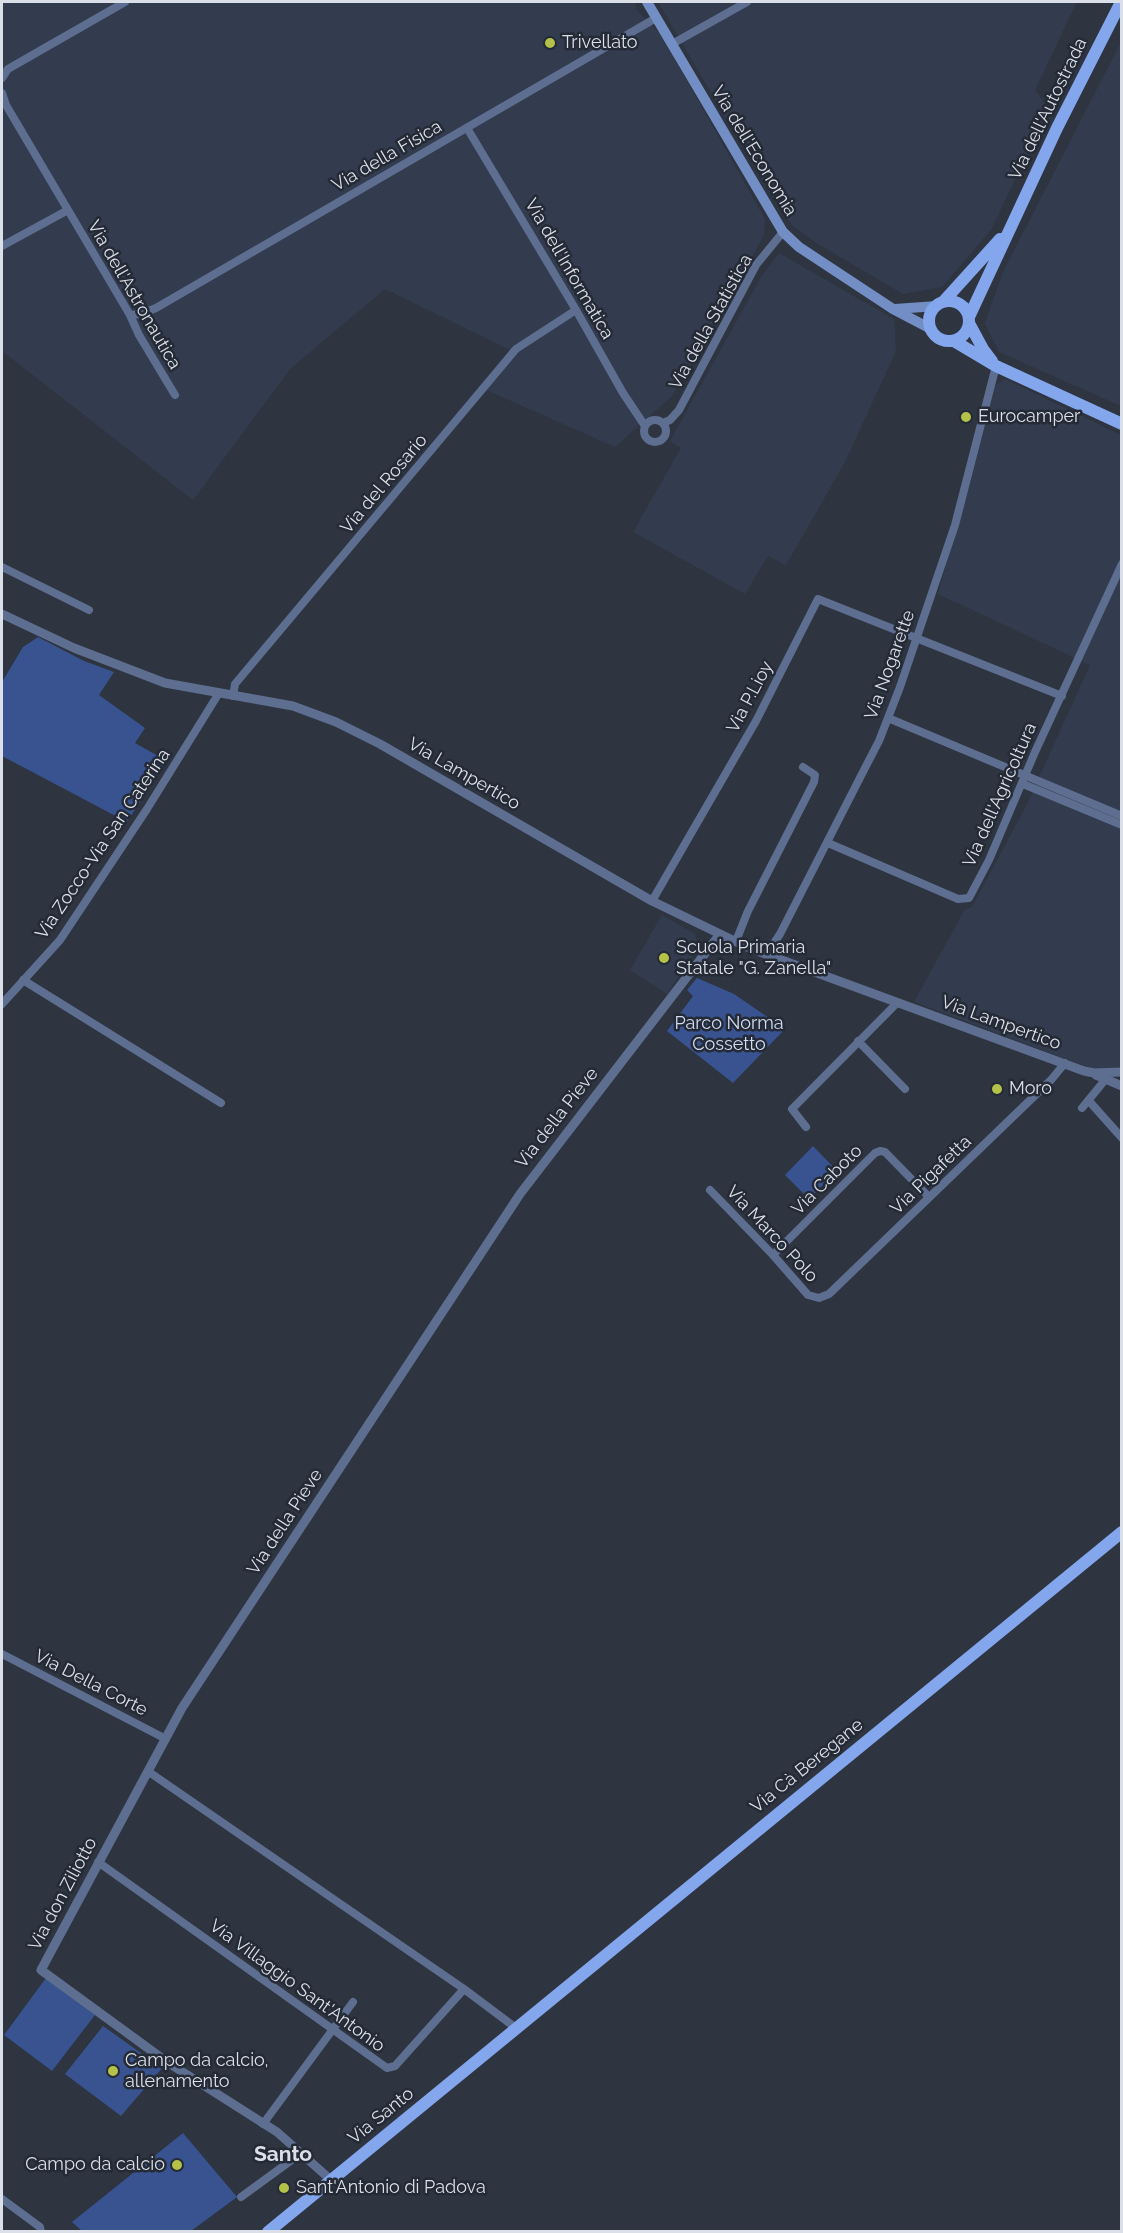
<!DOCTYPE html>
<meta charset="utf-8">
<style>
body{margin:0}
#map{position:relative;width:1123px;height:2233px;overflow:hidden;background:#2e3440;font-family:Raleway,sans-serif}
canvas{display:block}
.frame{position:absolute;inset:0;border:3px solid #dbdfe7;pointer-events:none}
</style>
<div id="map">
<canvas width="1123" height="2233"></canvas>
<div class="frame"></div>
</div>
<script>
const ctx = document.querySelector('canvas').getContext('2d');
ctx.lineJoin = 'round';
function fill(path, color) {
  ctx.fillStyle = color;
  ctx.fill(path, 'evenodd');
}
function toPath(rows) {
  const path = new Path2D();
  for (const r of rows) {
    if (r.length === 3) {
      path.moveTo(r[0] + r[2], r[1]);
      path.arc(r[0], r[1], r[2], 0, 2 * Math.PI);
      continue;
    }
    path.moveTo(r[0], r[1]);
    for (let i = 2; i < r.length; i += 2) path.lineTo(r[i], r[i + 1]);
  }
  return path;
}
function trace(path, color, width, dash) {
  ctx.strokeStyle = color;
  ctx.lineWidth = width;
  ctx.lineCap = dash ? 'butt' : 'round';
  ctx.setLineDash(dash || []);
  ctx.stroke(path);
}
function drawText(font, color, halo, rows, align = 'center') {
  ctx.font = font + ' Raleway,sans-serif';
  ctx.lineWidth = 5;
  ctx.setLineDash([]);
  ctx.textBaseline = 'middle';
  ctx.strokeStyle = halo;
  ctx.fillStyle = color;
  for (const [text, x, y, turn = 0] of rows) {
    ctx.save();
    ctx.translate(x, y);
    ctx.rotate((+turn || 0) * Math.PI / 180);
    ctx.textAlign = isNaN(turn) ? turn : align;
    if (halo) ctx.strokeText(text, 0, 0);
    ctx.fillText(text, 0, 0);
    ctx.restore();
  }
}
const built = toPath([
 [2,2,635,2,636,9,661,35,765,219,764,235,712,330,671,397,615,447,482,388,512,351,385,289,291,368,193,500,2,351],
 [658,2,1077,2,1035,90,1049,109,991,230,942,287,903,294,818,244,793,226,773,198],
 [1121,42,1121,406,999,352,985,323,1003,272],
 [779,253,894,319,896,351,845,462,786,565,768,556,745,594,633,532,681,448,670,441,761,277],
 [1005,379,1121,435,1121,1067,1114,1070,1093,1069,914,1002,965,909,972,907,1025,808,1090,665,938,594,995,386],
 [662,915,695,934,698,947,667,994,630,970]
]);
const green = toPath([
 [38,637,84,661,114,672,99,695,145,728,135,743,167,761,127,822,2,756,2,682,23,647],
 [697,978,734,994,785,1029,733,1083,667,1031,693,996,687,990],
 [813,1146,837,1171,809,1199,785,1175],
 [46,1978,95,2015,52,2071,4,2035],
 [103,2026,162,2068,121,2116,65,2074],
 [183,2133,237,2197,191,2231,82,2231,72,2222]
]);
const minor = toPath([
 [672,44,747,2],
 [2,78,8,69,125,2],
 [2,93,6,105,130,315,139,335,175,395],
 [467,128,576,310,623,393,645,426],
 [2,246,68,210],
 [130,315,141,314,156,308,656,18],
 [655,431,11],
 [663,423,670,420,679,410,756,265,783,232],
 [2,567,89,610],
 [233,696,235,684,516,349,576,310],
 [888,718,1122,816],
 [1023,784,1122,825],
 [828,843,958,899,969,898,989,860,1035,752,1122,564],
 [652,901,756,721,818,599,1062,696],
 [736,941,748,911,814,782,815,775,803,767],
 [766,955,780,934,865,768,879,741,900,687,955,525,996,366],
 [23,980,221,1103],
 [2,1004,60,940,147,809,219,693],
 [858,1041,905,1089],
 [1089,1101,1122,1138],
 [1082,1108,1105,1080],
 [806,1127,792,1109,897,1003],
 [710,1190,773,1255,808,1295,819,1298,829,1294,1051,1080,1065,1063],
 [773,1255,875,1153,880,1151,885,1152,929,1197],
 [2,1654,166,1739],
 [149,1772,464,1989,516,2028],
 [98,1862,387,2068,395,2066,464,1989],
 [263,2124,353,2002],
 [241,2197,300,2154],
 [2,2199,40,2227,41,2232]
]);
const tertiary = toPath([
 [2,614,74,648,165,683,293,706,336,722,380,744,652,901,749,948,1084,1071,1094,1073,1122,1072],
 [1096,1075,1122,1086],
 [331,2180,277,2132,167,2062,41,1970,182,1708,520,1194,720,934]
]);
const secondary = toPath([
 [647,2,783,232,799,247,893,309,931,329],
 [895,309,937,306]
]);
const primary = toPath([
 [949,321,20],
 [943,302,1000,239],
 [969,317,1057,128,1121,2],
 [969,323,983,349,992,361],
 [954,341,996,366,1122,424],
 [268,2232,1122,1532]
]);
const markers = [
 [550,43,6,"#b5c249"],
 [966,417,6,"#b5c249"],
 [664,958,6,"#b5c249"],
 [997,1089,6,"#b5c249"],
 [113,2071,6,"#b5c249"],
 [177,2165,6,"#b5c249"],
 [284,2188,6,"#b5c249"]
];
const poiNames = [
 ["Trivellato",562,43],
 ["Eurocamper",978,417],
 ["Scuola Primaria",676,948],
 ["Statale \"G. Zanella\"",676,969],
 ["Moro",1009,1089],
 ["Campo da calcio,",125,2061],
 ["allenamento",125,2082],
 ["Campo da calcio",165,2165,"right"],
 ["Sant'Antonio di Padova",296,2188]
];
const streetNames = [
 ["Via dell'Autostrada",1048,109,-64],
 ["Via dell'Economia",754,151,59],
 ["Via della Fisica",387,156,-30],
 ["Via dell'Informatica",569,269,60],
 ["Via dell'Astronautica",134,295,60],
 ["Via della Statistica",711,322,-61],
 ["Via del Rosario",384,484,-50],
 ["Via Nogarette",890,665,-70],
 ["Via P.Lioy",750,697,-62],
 ["Via Lampertico",464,774,30],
 ["Via dell'Agricoltura",1000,795,-66],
 ["Via Zocco-Via San Caterina",103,844,-56],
 ["Via Lampertico",1001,1023,20],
 ["Via della Pieve",557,1118,-52],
 ["Via Pigafetta",931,1175,-44],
 ["Via Caboto",827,1180,-45],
 ["Via Marco Polo",772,1234,47],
 ["Via della Pieve",285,1522,-57],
 ["Via Della Corte",91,1683,27],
 ["Via Cà Beregane",807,1766,-39],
 ["Via don Ziliotto",63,1894,-62],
 ["Via Villaggio Sant'Antonio",297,1986,36],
 ["Via Santo",381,2116,-39]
];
const parkNames = [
 ["Parco Norma",729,1024],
 ["Cossetto",729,1045]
];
const quarterNames = [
 ["Santo",283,2155]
];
fill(built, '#333c4e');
fill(green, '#38538f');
trace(minor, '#5d6e91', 8);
trace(tertiary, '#5d6e91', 9);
trace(secondary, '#738ec5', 10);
trace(primary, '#84a6ed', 12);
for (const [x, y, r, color] of markers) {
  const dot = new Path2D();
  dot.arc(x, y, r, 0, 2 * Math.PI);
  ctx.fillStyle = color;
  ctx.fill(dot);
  trace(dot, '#242a36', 2);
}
drawText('18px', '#dbdfe7', '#242a36', poiNames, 'left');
drawText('18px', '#dbdfe7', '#242a36', streetNames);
drawText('18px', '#d1dcf2', '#242a36', parkNames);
drawText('bold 21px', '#dbdfe7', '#242a36', quarterNames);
</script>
